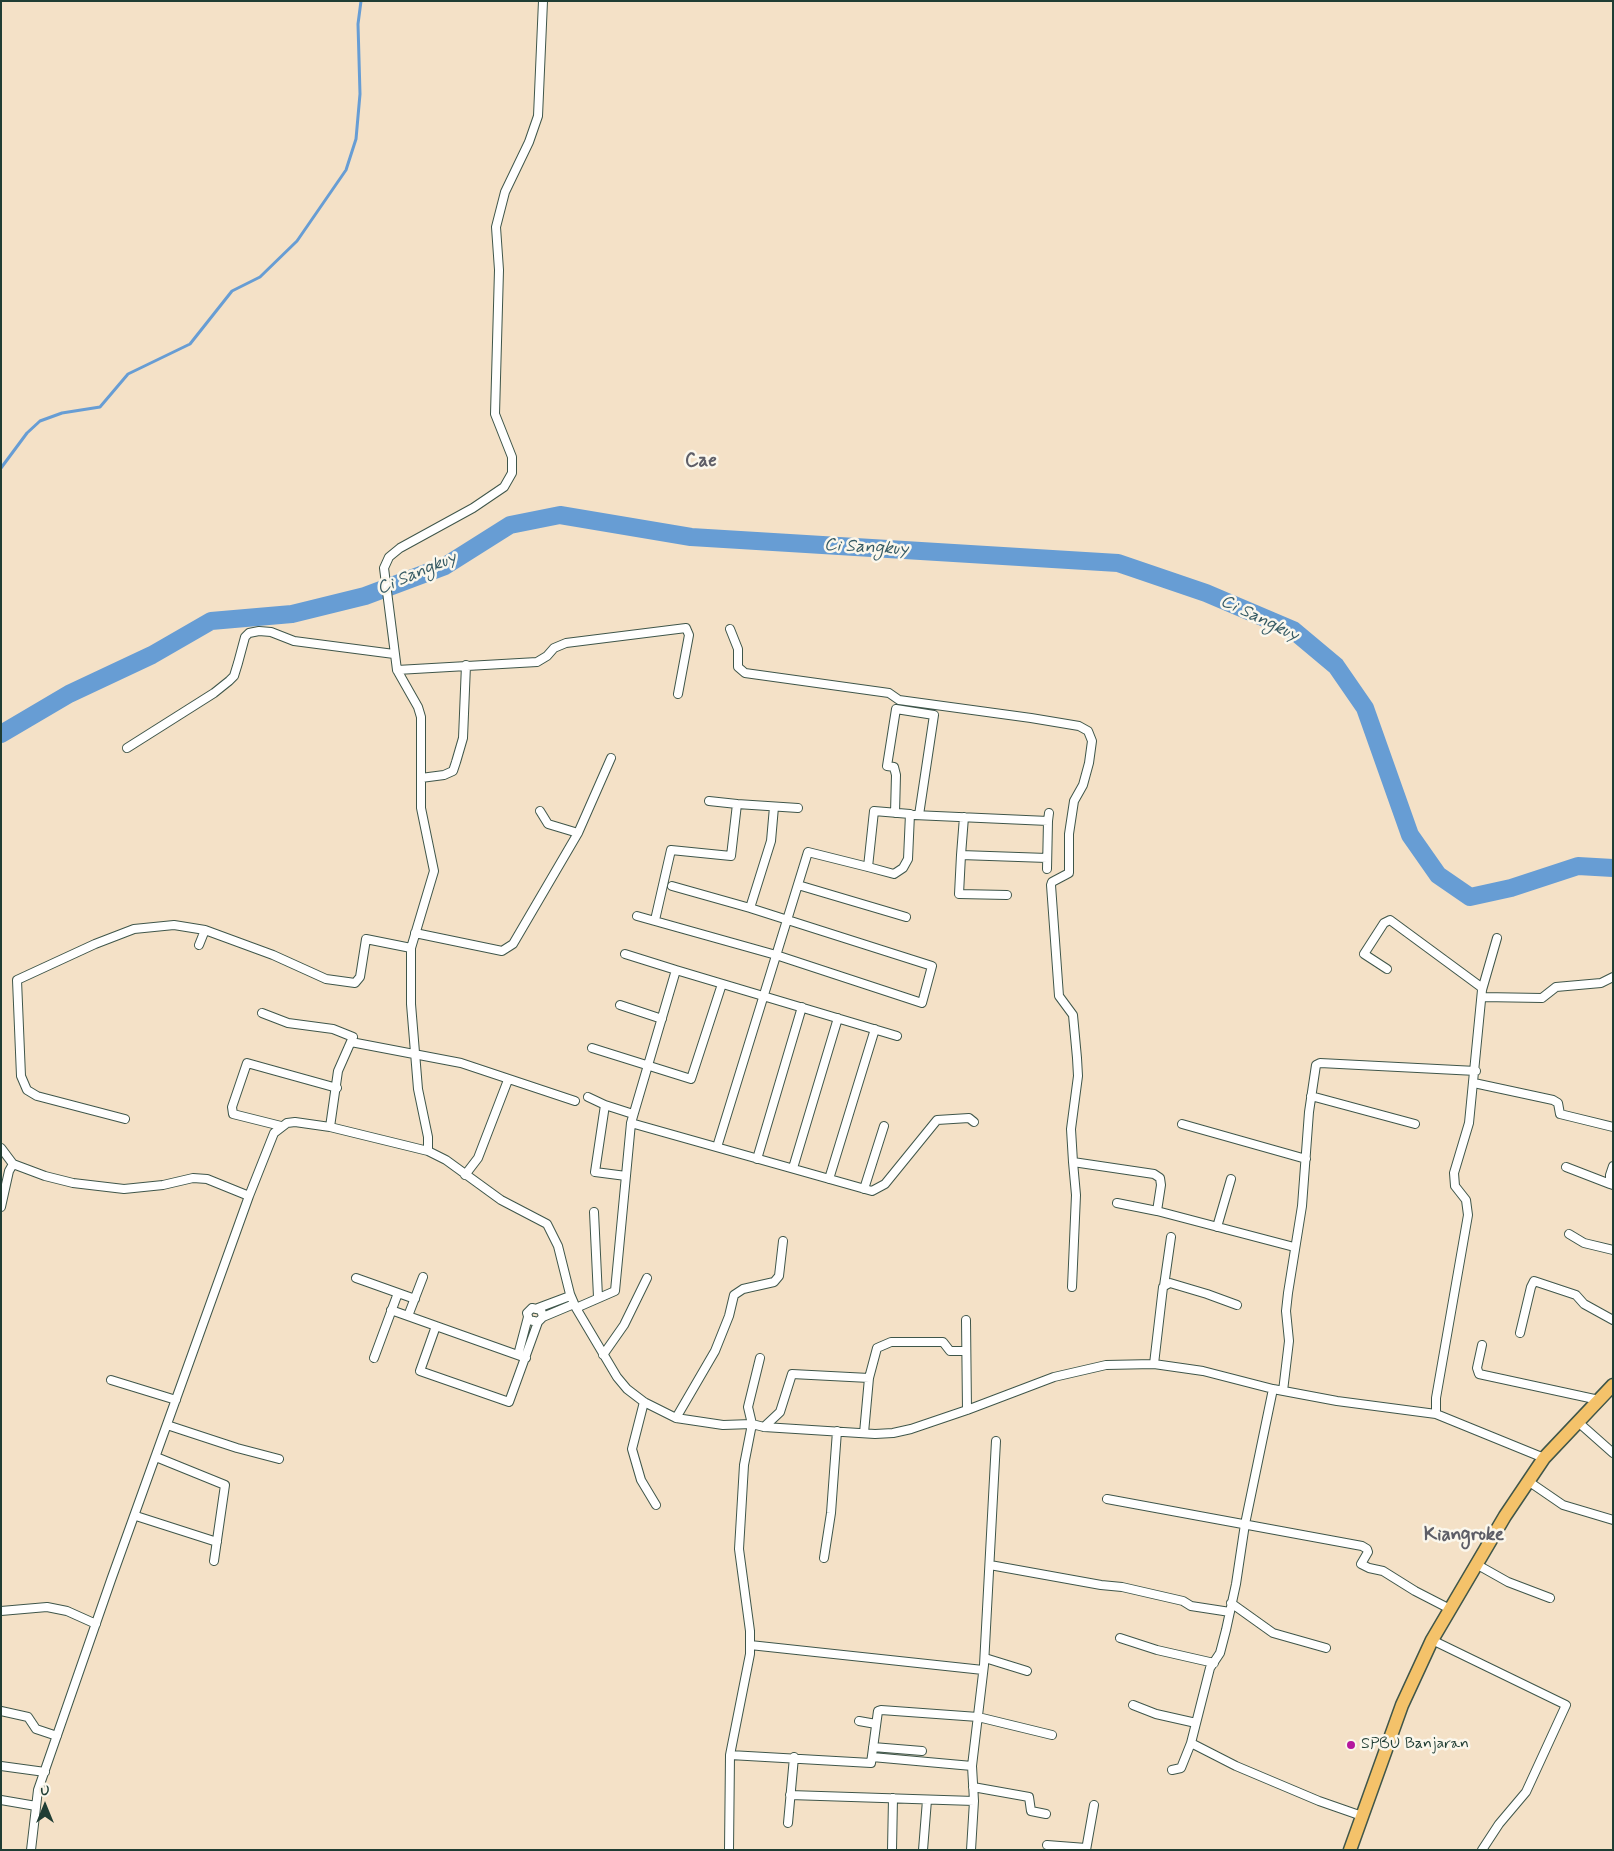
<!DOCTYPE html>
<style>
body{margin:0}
#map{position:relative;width:1614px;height:1851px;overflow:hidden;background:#f4e1c7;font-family:Mynerve,sans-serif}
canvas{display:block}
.frame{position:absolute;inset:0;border:2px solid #1f3d34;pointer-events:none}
.north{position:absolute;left:20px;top:1781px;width:50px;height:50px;-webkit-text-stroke:4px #fbf7ec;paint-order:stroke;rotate:0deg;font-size:14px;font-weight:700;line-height:20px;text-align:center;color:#1f3d34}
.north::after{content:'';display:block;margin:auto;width:18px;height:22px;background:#1f3d34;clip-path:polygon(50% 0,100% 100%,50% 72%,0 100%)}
</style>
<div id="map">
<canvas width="1614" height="1851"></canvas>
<div class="frame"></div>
<div class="north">U</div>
</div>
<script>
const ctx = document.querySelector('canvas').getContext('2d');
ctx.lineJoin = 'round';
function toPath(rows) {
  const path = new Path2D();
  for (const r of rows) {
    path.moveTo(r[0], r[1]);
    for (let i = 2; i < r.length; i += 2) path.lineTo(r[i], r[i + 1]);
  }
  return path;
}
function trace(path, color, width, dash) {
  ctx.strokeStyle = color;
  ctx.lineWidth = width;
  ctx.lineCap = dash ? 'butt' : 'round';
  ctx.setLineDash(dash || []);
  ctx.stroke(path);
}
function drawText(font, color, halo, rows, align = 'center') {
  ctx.font = font + ' Mynerve,sans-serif';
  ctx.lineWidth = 5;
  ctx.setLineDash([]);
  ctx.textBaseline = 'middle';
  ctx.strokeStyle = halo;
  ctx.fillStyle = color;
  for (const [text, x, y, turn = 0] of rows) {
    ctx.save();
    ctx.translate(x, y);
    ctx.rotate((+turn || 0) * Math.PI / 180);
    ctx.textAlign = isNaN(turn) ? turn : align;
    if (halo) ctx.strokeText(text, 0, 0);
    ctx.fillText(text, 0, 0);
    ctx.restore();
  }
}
const stream = toPath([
 [1,468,27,433,40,421,62,413,100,407,128,374,190,344,232,291,260,277,297,241,346,170,356,139,360,94,358,24,361,1]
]);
const river = toPath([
 [1,734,69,694,152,655,211,621,292,614,365,596,445,566,510,525,560,515,691,537,1118,563,1206,593,1293,630,1336,666,1365,708,1410,835,1438,875,1470,897,1511,888,1578,866,1613,868]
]);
const street = toPath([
 [730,629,738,649,738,667,745,673,889,693,899,700,1031,718,1079,726,1088,731,1092,741,1089,763,1083,785,1074,801,1069,834,1069,873,1052,882,1051,885,1059,996,1073,1015,1077,1058,1078,1076,1071,1129,1073,1162,1154,1174,1160,1178,1161,1185,1157,1211],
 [397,670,537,662,547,656,554,648,566,643,686,628,689,635,678,694],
 [127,748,214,693,229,681,234,676,238,663,245,637,249,633,259,631,271,632,294,641,394,654],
 [421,778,444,775,453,771,456,762,463,738,466,665],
 [737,804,798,808],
 [895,813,896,775,894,767,887,766,896,709,934,715,919,815],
 [914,815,1048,821,1049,813],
 [964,817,961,855,1047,858],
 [578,833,611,758],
 [961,855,959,894,1007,895],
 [1047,869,1048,821],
 [798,885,906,917],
 [672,886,750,908],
 [637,916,776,955,922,1003,932,966,750,908,771,841,774,807],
 [655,920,671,850,731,856,737,804,709,801],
 [415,933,502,951,513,944,578,833,548,824,540,811],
 [199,945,205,930,273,955,326,979,355,983,360,977,366,939,411,948],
 [625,954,676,970,631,1123],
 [1387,969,1364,954,1384,923,1390,920,1481,987,1482,990],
 [676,970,897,1036],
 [1482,997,1542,998,1556,987,1601,983,1613,977],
 [620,1005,662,1019],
 [262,1013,288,1023,333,1029,353,1037,338,1071,330,1127],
 [351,1042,461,1063,575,1101],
 [592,1048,691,1079,722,984],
 [1474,1083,1553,1100,1558,1103,1560,1114,1613,1127],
 [1311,1096,1415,1124],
 [588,1097,605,1105,595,1172,626,1176],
 [605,1105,633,1114],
 [125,1119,37,1096,27,1090,21,1076,17,980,95,944,134,929,174,925,205,930],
 [1182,1124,1306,1159],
 [281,1126,233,1114,232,1107,247,1063,337,1088],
 [717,1147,808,852,868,867,894,874,903,868,908,859,910,814,874,811,868,867],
 [1,1148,13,1164,45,1176,73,1183,124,1189,163,1185,193,1178,207,1179,249,1196],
 [428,1151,428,1137,418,1089,411,1004,411,948,434,871,421,808,421,717,418,707,397,670,384,568,389,557,400,548,473,508,504,487,512,473,512,457,495,414,499,270,496,227,505,192,529,142,538,116,543,1],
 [757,1159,802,1007],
 [1613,1166,1610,1175,1610,1184,1613,1185],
 [1566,1167,1610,1184],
 [793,1168,838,1018],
 [465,1175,478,1158,508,1080],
 [829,1179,875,1029],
 [864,1189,884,1126],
 [1117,1203,1157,1211,1294,1247],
 [1,1207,9,1171,13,1164],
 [594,1212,598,1297],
 [1217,1227,1231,1179],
 [1569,1234,1584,1243,1613,1250],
 [356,1278,415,1299],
 [1164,1286,1171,1237],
 [1072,1287,1076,1195,1073,1162],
 [538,1308,570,1296],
 [576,1308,615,1291,631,1123,872,1191,885,1184,937,1120,969,1118,974,1122],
 [391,1310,526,1358],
 [408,1316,423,1277],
 [543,1317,574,1304],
 [966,1320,967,1410],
 [436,1326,420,1371,509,1402,538,1322,543,1317,541,1310,532,1308,527,1313,529,1320,538,1322],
 [1520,1333,1531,1287,1534,1281,1576,1295,1584,1304,1613,1320],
 [1482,1345,1477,1368,1479,1374,1599,1400],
 [518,1355,528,1317],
 [603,1355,624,1325,647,1278],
 [374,1358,398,1293],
 [1154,1364,1163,1287,1166,1285,1170,1283,1207,1294,1237,1305],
 [111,1380,176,1400],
 [1283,1391,1289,1341,1286,1311,1288,1293,1302,1206,1309,1112,1316,1065,1320,1063,1476,1071],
 [644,1402,632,1449,641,1480,656,1505],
 [1436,1414,1436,1398,1468,1215,1466,1200,1455,1186,1454,1173,1469,1123,1482,990,1497,938],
 [676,1418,715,1351,729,1316,734,1295,743,1289,774,1282,779,1276,783,1241],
 [1578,1422,1613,1453],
 [167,1425,237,1448,279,1459],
 [764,1427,780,1412,792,1374,869,1378,877,1348,891,1342,943,1342,950,1351,966,1351],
 [864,1433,869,1378],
 [156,1457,225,1485,214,1561],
 [1528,1481,1563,1505,1613,1520],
 [1107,1499,1362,1546,1367,1549,1368,1552,1361,1564,1369,1568,1383,1571,1415,1591,1450,1609],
 [136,1516,217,1542],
 [824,1558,831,1513,837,1431],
 [1476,1564,1508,1582,1550,1598],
 [990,1565,1101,1585,1122,1587,1183,1601,1191,1606,1230,1612],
 [1231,1603,1273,1633,1326,1648],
 [1,1611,47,1607,67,1611,96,1624],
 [1120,1638,1157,1650,1214,1663],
 [1432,1640,1566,1705,1526,1792,1499,1824,1482,1850],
 [750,1645,983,1670],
 [985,1658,1027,1671],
 [1133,1705,1156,1714,1196,1723],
 [1,1711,28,1717,36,1729,57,1736],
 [859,1721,876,1724],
 [1191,1743,1210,1668,1220,1653,1226,1630,1236,1584,1245,1524,1273,1389],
 [873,1747,922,1751],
 [730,1755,871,1763,878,1711,881,1710,978,1717,1052,1735],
 [872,1757,972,1766],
 [1,1766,45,1772],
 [1172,1770,1181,1768,1191,1743,1236,1766,1319,1801,1362,1816],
 [973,1787,1029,1797,1031,1811,1046,1814],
 [790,1795,974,1801],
 [1,1800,36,1806],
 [788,1823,794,1757],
 [1047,1845,1086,1848],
 [31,1850,38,1790,111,1580,249,1196,274,1133,287,1123,295,1122,330,1127,428,1151,446,1160,501,1200,547,1224,558,1246,570,1294,576,1308,617,1377,627,1389,644,1402,676,1418,723,1425,752,1424,764,1427,875,1434,893,1433,911,1429,967,1410,1054,1377,1106,1365,1154,1364,1203,1371,1273,1389,1337,1401,1436,1414,1544,1458],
 [729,1850,730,1755,750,1654,750,1631,739,1549,744,1465,752,1424,748,1407,760,1358],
 [892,1850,893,1798],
 [923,1850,927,1800],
 [971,1850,974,1801,972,1766,984,1665,996,1441],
 [1086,1850,1094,1805]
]);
const primary = toPath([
 [1350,1850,1402,1705,1432,1640,1505,1516,1544,1458,1613,1385]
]);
const markers = [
 [1351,1745,5,"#b5179e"]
];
const poiNames = [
 ["SPBU Banjaran",1361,1745]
];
const waterNames = [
 ["Ci Sangkuy",866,548,3],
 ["Ci Sangkuy",417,574,-23],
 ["Ci Sangkuy",1259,619,26]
];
const quarterNames = [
 ["Cae",701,462],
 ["Kiangroke",1464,1536]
];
trace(stream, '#679dd4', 3);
trace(river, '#679dd4', 18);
trace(street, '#3f564a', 10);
trace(primary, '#3f564a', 15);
trace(street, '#fff', 8);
trace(primary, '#f4c26a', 12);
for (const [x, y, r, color] of markers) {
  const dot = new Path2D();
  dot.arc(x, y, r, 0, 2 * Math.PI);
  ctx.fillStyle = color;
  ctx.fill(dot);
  trace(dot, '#fbf7ec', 2);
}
drawText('16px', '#1f3d34', '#fbf7ec', poiNames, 'left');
drawText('italic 18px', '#355a64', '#fbf7ec', waterNames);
drawText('bold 19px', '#5e5e67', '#fbf7ec', quarterNames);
</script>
